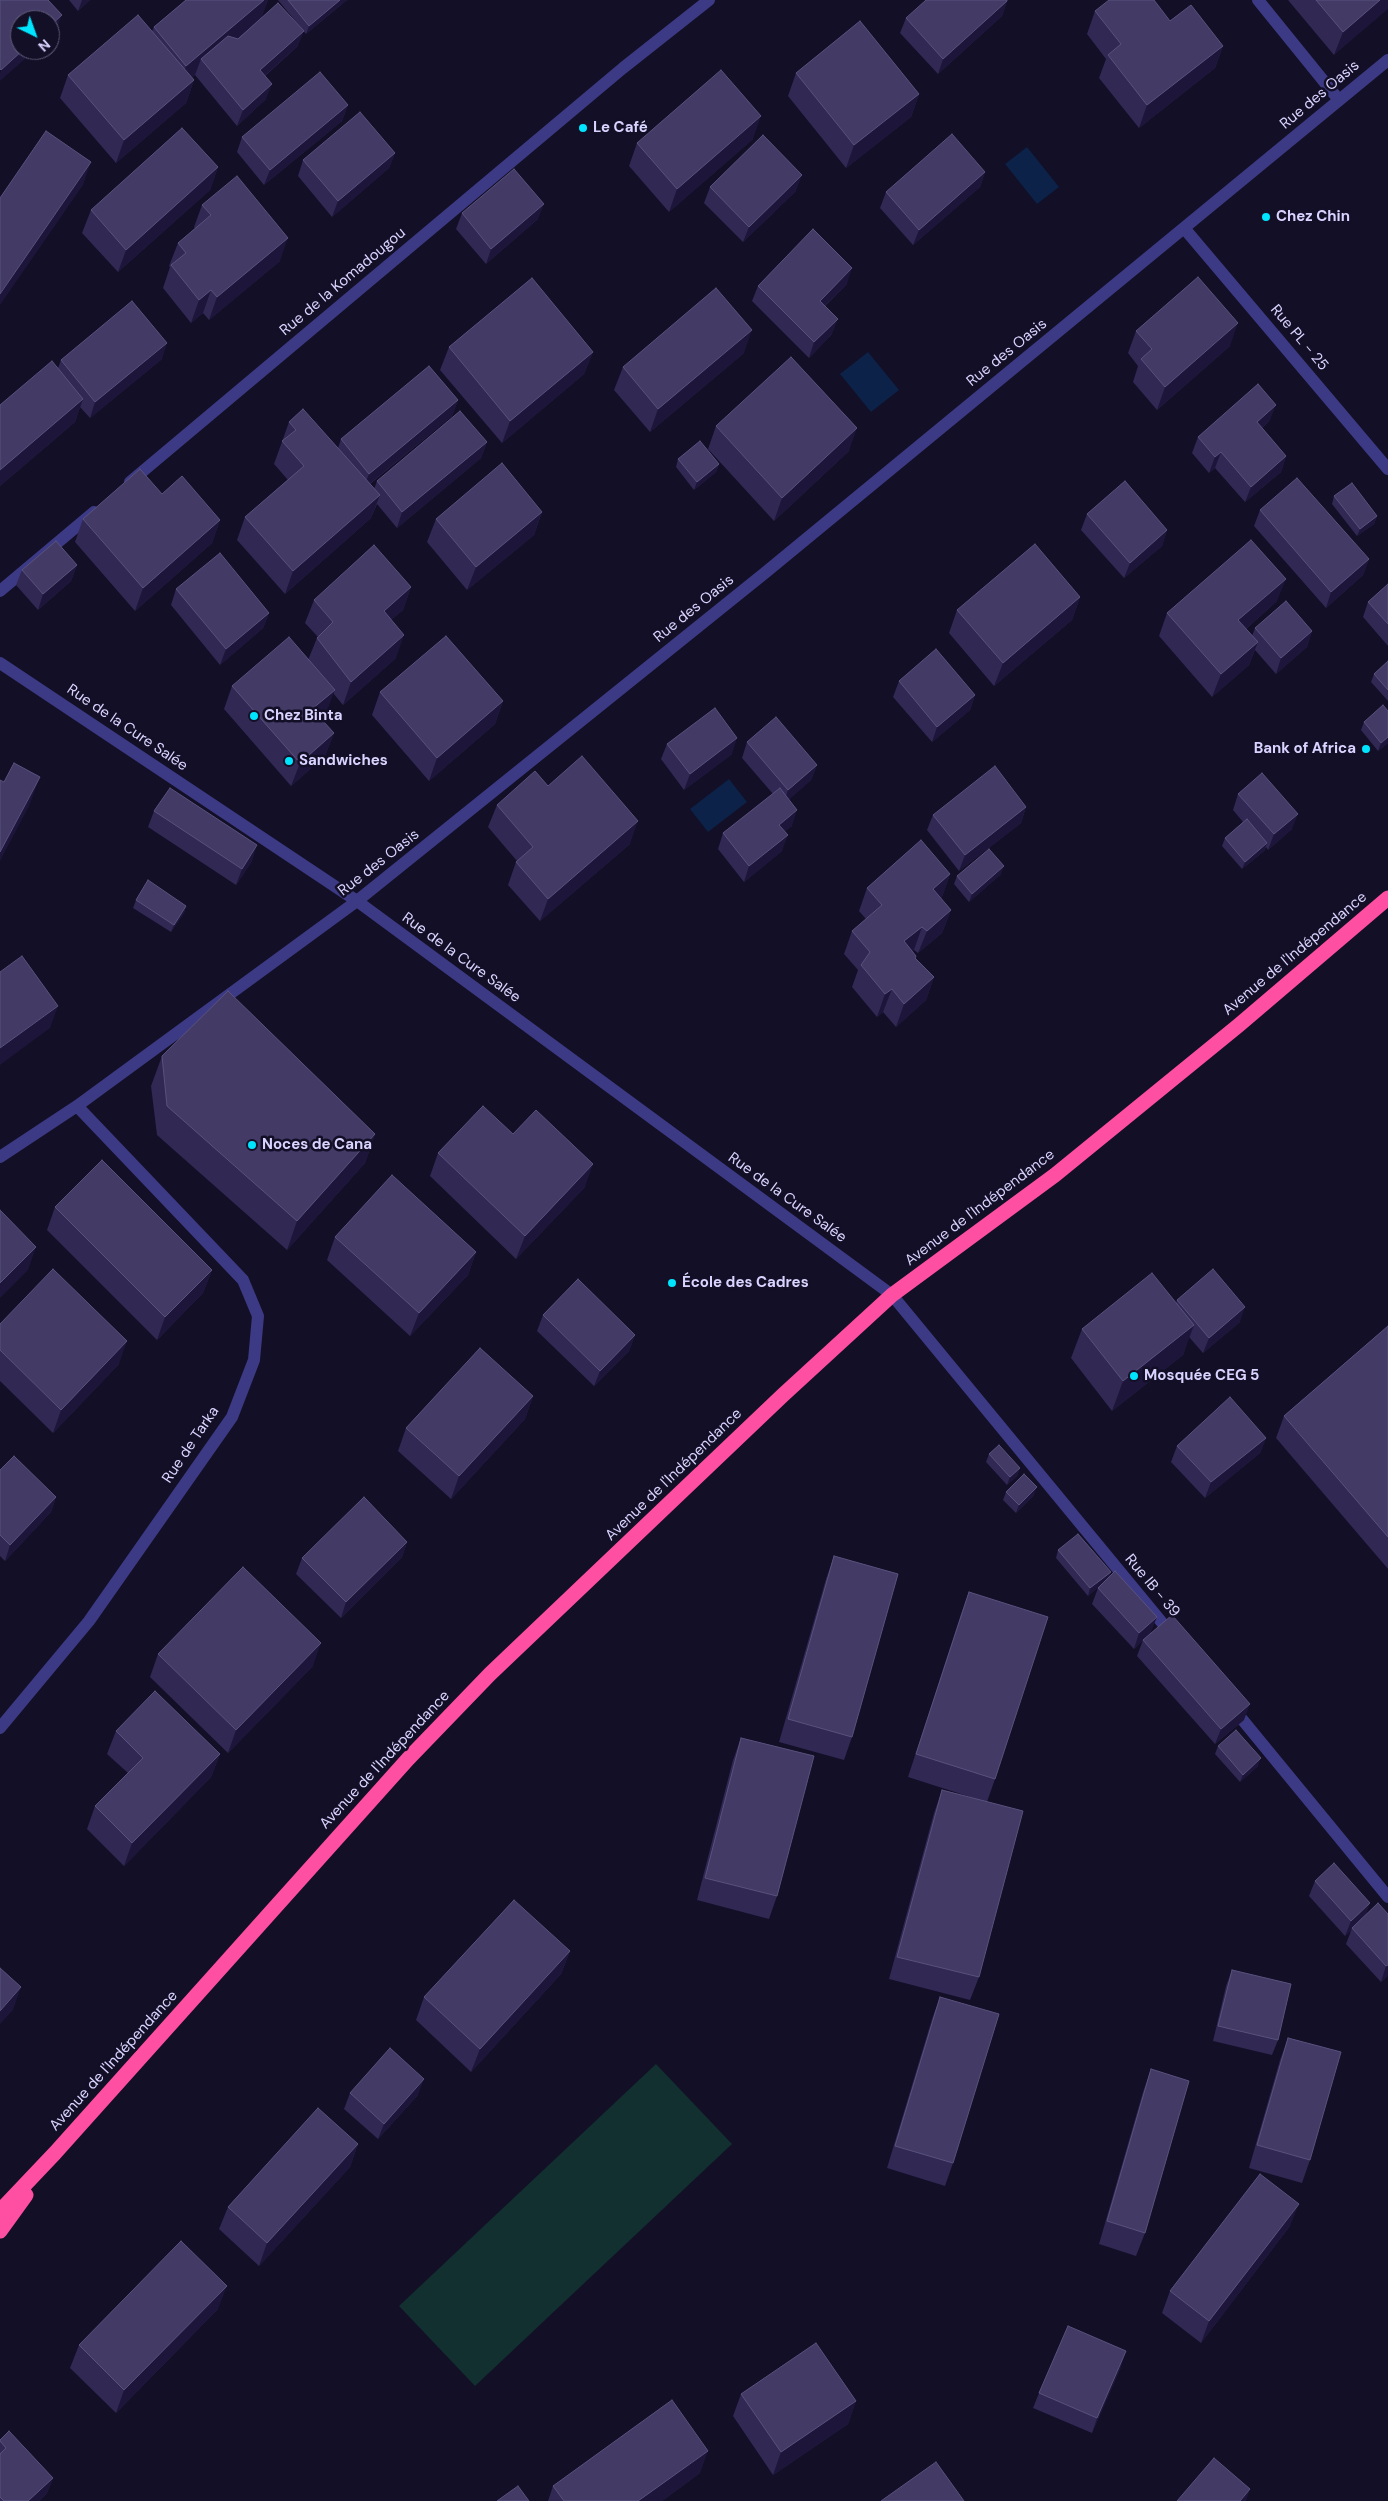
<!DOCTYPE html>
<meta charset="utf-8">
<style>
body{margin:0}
#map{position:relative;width:1388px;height:2501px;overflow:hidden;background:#130f26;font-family:"DM Sans",sans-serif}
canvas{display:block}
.north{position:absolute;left:10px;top:10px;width:50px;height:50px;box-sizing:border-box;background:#130f26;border:1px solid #625e7d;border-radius:50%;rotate:138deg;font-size:14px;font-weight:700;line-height:20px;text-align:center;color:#d9d4ff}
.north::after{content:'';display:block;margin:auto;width:18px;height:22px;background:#00e5ff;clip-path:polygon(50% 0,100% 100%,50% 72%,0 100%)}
</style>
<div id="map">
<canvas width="1388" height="2501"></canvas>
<div class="north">N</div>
</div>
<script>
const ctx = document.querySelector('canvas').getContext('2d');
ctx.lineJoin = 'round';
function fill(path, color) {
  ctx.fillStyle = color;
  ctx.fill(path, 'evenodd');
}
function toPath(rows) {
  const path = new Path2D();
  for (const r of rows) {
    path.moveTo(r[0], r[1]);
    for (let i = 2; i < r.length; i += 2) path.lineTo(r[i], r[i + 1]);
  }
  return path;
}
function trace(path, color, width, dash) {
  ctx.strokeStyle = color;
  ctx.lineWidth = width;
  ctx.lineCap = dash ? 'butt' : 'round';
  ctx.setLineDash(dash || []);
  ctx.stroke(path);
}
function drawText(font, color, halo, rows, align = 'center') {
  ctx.font = font + ' "DM Sans",sans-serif';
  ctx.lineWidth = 5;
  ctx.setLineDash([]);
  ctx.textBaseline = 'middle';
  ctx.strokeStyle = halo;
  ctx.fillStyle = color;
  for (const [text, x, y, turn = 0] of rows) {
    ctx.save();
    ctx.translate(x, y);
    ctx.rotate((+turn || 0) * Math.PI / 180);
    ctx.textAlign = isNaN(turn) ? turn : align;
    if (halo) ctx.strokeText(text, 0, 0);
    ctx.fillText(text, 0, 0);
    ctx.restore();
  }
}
const green = toPath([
 [656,2064,732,2144,475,2386,399,2306]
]);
const water = toPath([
 [1027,147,1059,187,1037,204,1005,164],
 [868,352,899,390,871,412,840,374],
 [729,779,747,802,708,832,690,809]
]);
const minor = toPath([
 [1258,0,1339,100],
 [1184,228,1388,469],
 [130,482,623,68,709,0],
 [0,591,94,512],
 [0,663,357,901,892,1295,1173,1636],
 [0,1157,77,1106,357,901,766,572,1388,60],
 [1232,1707,1388,1897],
 [0,1728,89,1621,232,1417,254,1360,258,1316,243,1280,77,1106]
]);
const highway = toPath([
 [0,2211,55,2153,408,1759,490,1674,783,1395,892,1295,1055,1175,1239,1025,1388,898],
 [0,2231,26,2195]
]);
const wall = toPath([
 [69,0,90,0,78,11],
 [186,0,268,0,261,18,298,46,265,76,266,99,237,126,195,75,192,77,194,80,186,103,116,163,60,98,68,75,152,31,154,27],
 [278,0,347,0,306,34],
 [1288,0,1388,0,1334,55],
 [1007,1,1002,16,938,74,900,33,906,18],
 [1095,11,1170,21,1223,46,1215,68,1139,128,1099,78,1106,59,1087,34],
 [796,73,919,94,911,117,846,168,788,96],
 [348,105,342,121,264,185,237,152,242,137],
 [753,139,669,212,629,166,637,143],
 [395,153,389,168,332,217,298,176,303,160],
 [218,167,210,190,118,272,82,233,91,210],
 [985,172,980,187,913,245,880,208,886,192],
 [710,187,796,191,743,242,704,203],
 [202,205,280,261,209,320,203,313,191,323,163,288,170,267,169,266,178,243,195,229,194,227],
 [462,213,538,219,486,264,456,229],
 [847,284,825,306,832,334,809,358,752,301,758,286],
 [1136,331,1230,346,1157,410,1133,382,1138,366,1128,353],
 [449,347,593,352,584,374,502,443,440,370],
 [744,353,650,432,614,390,623,367],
 [162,359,90,418,80,407,75,422,0,486,0,405,58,368,61,360],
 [458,400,452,416,370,484,374,489,377,481,487,442,481,458,397,528,377,504,371,518,285,594,237,540,245,517,288,480,274,464,289,422,338,448,341,439],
 [1270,420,1262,428,1286,456,1281,472,1245,502,1215,468,1209,473,1192,453,1198,437],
 [716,426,849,451,774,521,708,449],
 [678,459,719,464,716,472,694,490,676,467],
 [162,494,220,520,212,543,135,611,75,542,83,519],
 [1334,496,1377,516,1374,524,1357,536,1332,504],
 [1260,510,1369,559,1363,575,1326,608,1254,526],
 [542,512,534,535,467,590,427,542,436,519],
 [1087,514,1167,530,1162,546,1124,578,1081,530],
 [77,565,71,581,38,610,16,585,22,570],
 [1388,584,1388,646,1363,617,1368,602],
 [411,587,403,610,391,620,396,658,343,705,333,693,326,713,320,718,334,733,325,756,291,786,224,709,232,686,308,660,317,638,318,637,305,623,314,600],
 [176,589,269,613,263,628,220,665,171,605],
 [1080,597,1072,620,994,686,949,633,957,610],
 [1277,601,1246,629,1252,636,1255,628,1312,631,1307,647,1276,674,1255,650,1249,665,1212,697,1159,636,1167,613],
 [1388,661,1388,701,1371,682,1374,674],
 [899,681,975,695,970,710,932,742,893,697],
 [380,692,503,701,495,724,429,781,372,715],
 [1388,711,1388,743,1378,751,1361,730,1364,722],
 [747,742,817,765,811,780,789,799,792,826,785,831,782,851,744,882,718,849,723,833,773,794,742,758],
 [667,744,732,754,684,790,661,759],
 [548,786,630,844,540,921,508,885,516,862,517,861,488,827,497,805],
 [1238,794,1292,829,1268,850,1266,847,1264,851,1242,869,1222,846,1225,838,1243,822,1233,810],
 [1026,807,1021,823,959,871,927,830,933,815],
 [154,811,252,861,236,885,148,827],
 [950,874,942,897,940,898,951,910,942,933,918,953,914,950,912,951,915,959,934,977,926,1000,896,1027,883,1012,877,1017,852,987,858,970,844,954,852,931,866,919,859,911,867,888],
 [1001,874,969,902,954,884,957,876],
 [136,900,186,906,184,913,171,932,133,908],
 [162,1056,375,1134,365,1163,287,1250,157,1135,151,1086],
 [513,1134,585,1187,516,1259,430,1176,438,1153],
 [55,1207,212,1270,203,1293,157,1340,47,1230],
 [335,1237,476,1252,468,1275,410,1336,327,1260],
 [1177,1300,1240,1322,1203,1353,1189,1337,1183,1355,1112,1411,1071,1358,1082,1329,1176,1303],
 [543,1315,635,1335,629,1351,594,1386,537,1331],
 [0,1324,119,1364,53,1433,0,1381],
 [1388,1326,1388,1569,1276,1438,1284,1416],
 [533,1396,525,1419,451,1499,398,1451,406,1428],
 [1266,1438,1260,1453,1205,1498,1171,1462,1177,1446],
 [989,1454,1020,1468,1017,1476,1007,1485,986,1462],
 [0,1470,56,1497,51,1512,5,1561,0,1556],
 [1006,1492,1034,1495,1016,1513,1003,1500],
 [407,1542,402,1557,341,1618,296,1574,302,1558],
 [1058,1550,1111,1572,1108,1578,1151,1632,1134,1649,1092,1604,1098,1588,1101,1585,1088,1596,1056,1558],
 [834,1556,852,1737,844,1760,779,1742,826,1579],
 [969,1592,995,1779,987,1802,979,1977,970,2000,889,1979,934,1813,942,1790,986,1802,908,1777,961,1614],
 [1143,1640,1244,1720,1215,1744,1137,1656],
 [158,1654,313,1666,228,1753,150,1677],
 [116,1731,220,1754,211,1777,124,1866,87,1829,95,1806,128,1773,107,1754],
 [741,1738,777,1896,769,1919,697,1900,733,1760],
 [1218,1746,1258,1766,1240,1782,1215,1754],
 [1315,1881,1366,1915,1388,1914,1388,1975,1381,1982,1346,1944,1351,1931,1345,1936,1309,1896],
 [570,1951,561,1974,471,2072,416,2020,424,1997],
 [1232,1970,1278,2040,1272,2055,1213,2041,1226,1986],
 [940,1997,953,2163,945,2186,887,2168,932,2019],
 [1288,2038,1310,2160,1302,2183,1249,2168,1280,2060],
 [1151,2069,1145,2233,1136,2256,1099,2244,1143,2092],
 [350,2093,418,2095,378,2139,344,2109],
 [358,2144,350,2167,259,2266,219,2229,228,2207],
 [1290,2226,1201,2343,1162,2313,1170,2291],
 [218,2309,116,2413,70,2368,79,2345],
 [1121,2367,1092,2433,1033,2408,1039,2393],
 [741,2394,856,2401,848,2424,773,2475,733,2416],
 [0,2440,53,2478,47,2493,39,2501,0,2501],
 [700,2473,662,2501,548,2501,553,2486]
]);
const shadedWall = toPath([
 [82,0,90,0,78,11],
 [264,0,268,0,261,19,206,65,201,59,195,75,178,89,186,66],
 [340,0,347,0,306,34,309,26],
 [1380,0,1388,0,1388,9,1334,55,1343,32],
 [1007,1,1002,16,938,74,943,59],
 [62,15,56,31,50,36,50,26],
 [304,31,298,46,254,85,260,70],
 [1223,46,1215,68,1139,128,1147,105],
 [23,50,35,50,0,81,0,73,1,70],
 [194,80,186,103,116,163,124,140],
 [272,84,266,99,237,126,243,110],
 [919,94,911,117,846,168,854,145],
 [348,105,342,121,264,185,270,170],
 [761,116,753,139,669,212,677,189],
 [395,153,389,168,332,217,338,201],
 [91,162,83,185,0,305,0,294],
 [218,167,210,190,118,272,126,250],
 [985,172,980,187,913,245,919,230],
 [802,175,796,191,743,242,749,227],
 [544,204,538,219,486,264,491,249],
 [288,238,280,261,209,320,217,297],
 [852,268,847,284,814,316,820,301],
 [211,290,203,313,191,323,199,300],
 [838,319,832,334,809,358,814,342],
 [1238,323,1230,346,1157,410,1165,387],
 [752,330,744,353,650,432,658,409],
 [167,343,162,359,90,418,95,402],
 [593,352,584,374,502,443,510,421],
 [83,399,75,422,0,486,0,470],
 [458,400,452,416,363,489,369,474],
 [1276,405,1270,420,1251,438,1257,422],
 [857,428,849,451,774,521,782,498],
 [487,442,481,458,397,528,402,512],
 [1221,452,1215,468,1209,473,1215,457],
 [1286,456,1281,472,1245,502,1251,487],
 [719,464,716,472,694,490,697,482],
 [380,495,371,518,285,594,293,571],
 [542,512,534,535,467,590,476,567],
 [1377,516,1374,524,1357,536,1360,529],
 [220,520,212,543,135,611,143,588],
 [1167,530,1162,546,1124,578,1130,563],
 [1369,559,1363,575,1326,608,1331,592],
 [77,565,71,581,38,610,43,594],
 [1286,579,1277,601,1230,643,1238,620],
 [411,587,403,610,375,634,384,611],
 [1080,597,1072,620,994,686,1003,663],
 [269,613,263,628,220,665,226,649],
 [1312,631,1307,647,1276,674,1281,658],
 [404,635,396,658,343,705,351,682],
 [1258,642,1249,665,1212,697,1221,674],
 [335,690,326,713,304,732,312,709],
 [975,695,970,710,932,742,937,727],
 [503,701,495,724,429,781,437,758],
 [334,733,325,756,291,786,300,763],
 [1388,737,1388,743,1378,751,1381,743],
 [737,738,732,754,684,790,690,774],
 [817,765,811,780,783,805,788,790],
 [40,777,29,806,0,861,0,852],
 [1026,807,1021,823,959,871,965,855],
 [797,810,792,826,774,840,779,825],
 [1298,814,1292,829,1268,850,1274,834],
 [638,821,630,844,540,921,548,899],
 [788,835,782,851,744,882,749,866],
 [1267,843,1264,851,1242,869,1245,862],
 [257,845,252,861,236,885,242,869],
 [1004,866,1001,874,969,902,972,894],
 [950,874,942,897,925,912,933,889],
 [186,906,184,913,171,932,174,925],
 [951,910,942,933,918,953,927,931],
 [922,927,914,950,896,964,904,941],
 [934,977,926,1000,896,1027,904,1004],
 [892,989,883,1012,877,1017,885,994],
 [58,1006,50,1028,0,1065,0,1048],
 [375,1134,365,1163,287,1250,297,1221],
 [593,1164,585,1187,516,1259,525,1236],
 [36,1247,28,1270,0,1298,0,1283],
 [476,1252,468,1275,410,1336,419,1313],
 [212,1270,203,1293,157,1340,165,1317],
 [1245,1307,1240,1322,1203,1353,1209,1338],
 [1194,1325,1183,1355,1112,1411,1123,1381],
 [635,1335,629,1351,594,1386,600,1371],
 [127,1341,119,1364,53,1433,61,1410],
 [533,1396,525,1419,451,1499,459,1476],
 [1266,1438,1260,1453,1205,1498,1211,1482],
 [1020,1468,1017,1476,1007,1485,1010,1477],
 [1037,1487,1034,1495,1016,1513,1019,1505],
 [56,1497,51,1512,5,1561,10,1545],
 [407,1542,402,1557,341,1618,346,1602],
 [1111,1572,1108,1580,1088,1596,1090,1588],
 [1157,1617,1151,1632,1134,1649,1139,1633],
 [321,1643,313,1666,228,1753,236,1730],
 [1250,1704,1244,1720,1215,1744,1221,1729],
 [220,1754,211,1777,124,1866,132,1843],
 [1261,1758,1258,1766,1240,1782,1243,1775],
 [1370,1903,1365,1918,1352,1928,1351,1931,1345,1936,1351,1921],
 [570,1951,561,1974,471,2072,480,2049],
 [1388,1965,1388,1975,1381,1982,1386,1966],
 [21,1987,13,2010,0,2024,0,2011],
 [424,2079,418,2095,378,2139,384,2124],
 [358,2144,350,2167,259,2266,267,2243],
 [1299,2204,1290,2226,1201,2343,1209,2321],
 [227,2286,218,2309,116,2413,124,2390],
 [1126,2351,1121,2367,1092,2433,1097,2418],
 [856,2401,848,2424,773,2475,781,2452],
 [708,2451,700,2473,662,2501,638,2501],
 [53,2478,47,2493,39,2501,28,2501],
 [1250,2489,1246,2501,1240,2501]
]);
const building = toPath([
 [0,0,48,0,62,15,50,26,50,20,20,20,20,50,23,50,1,70,0,69,0,0],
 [186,0,264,0,186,66,154,27,186,0],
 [288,0,340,0,309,26,288,0],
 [926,0,1007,0,1007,1,943,59,906,18,926,0],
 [1109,0,1154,0,1170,21,1191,5,1223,46,1147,105,1108,55,1121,44,1095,11,1109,0],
 [1316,0,1380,0,1343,32,1316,0],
 [278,3,304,31,260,70,272,84,243,110,201,59,228,36,238,39,278,3],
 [138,15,194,80,124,140,68,75,138,15],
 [860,21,919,94,854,145,796,73,860,21],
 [721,70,761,116,677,189,637,143,721,70],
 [320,72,348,105,270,170,242,137,320,72],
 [360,112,395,153,338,201,303,160,360,112],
 [182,128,218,167,126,250,91,210,182,128],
 [46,131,91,162,0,294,0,198,46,131],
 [952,134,985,172,919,230,886,192,952,134],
 [763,135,802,175,749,227,710,187,763,135],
 [514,169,544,204,491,249,462,213,514,169],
 [237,176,288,238,217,297,211,290,199,300,171,265,186,253,178,243,211,215,202,205,237,176],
 [813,229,852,268,820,301,838,319,814,342,758,286,813,229],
 [1198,277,1238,323,1165,387,1141,359,1152,349,1136,331,1198,277],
 [532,278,593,352,510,421,449,347,532,278],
 [716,288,752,330,658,409,623,367,716,288],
 [132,301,167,343,95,402,61,360,132,301],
 [791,357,857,428,782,498,716,426,791,357],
 [52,361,83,399,0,470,0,405,52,361],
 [429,366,458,400,369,474,341,439,429,366],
 [1258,384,1276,405,1257,422,1286,456,1251,487,1221,452,1215,457,1198,437,1258,384],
 [303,409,380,495,293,571,245,517,304,466,282,441,296,430,289,422,303,409],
 [460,411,487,442,402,512,377,481,460,411],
 [700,441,719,464,697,482,678,459,700,441],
 [502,463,542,512,476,567,436,519,502,463],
 [140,469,162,494,182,476,220,520,143,588,83,519,140,469],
 [1297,478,1369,559,1331,592,1260,510,1297,478],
 [1125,481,1167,530,1130,563,1087,514,1125,481],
 [1352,483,1377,516,1360,529,1334,496,1352,483],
 [1251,540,1286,579,1238,620,1258,642,1221,674,1167,613,1251,540],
 [56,541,77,565,43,594,22,570,56,541],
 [1035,544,1080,597,1003,663,957,610,1035,544],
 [374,545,411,587,384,611,404,635,351,682,317,638,333,622,314,600,374,545],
 [220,553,269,613,226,649,176,589,220,553],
 [1388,584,1388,624,1368,602,1388,584],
 [1286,601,1312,631,1281,658,1255,628,1286,601],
 [446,636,503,701,437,758,380,692,446,636],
 [289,637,335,690,312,709,334,733,300,763,232,686,289,637],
 [936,649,975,695,937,727,899,681,936,649],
 [1388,661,1388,690,1374,674,1388,661],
 [1383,705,1388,711,1388,737,1381,743,1364,722,1383,705],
 [715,708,737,738,690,774,667,744,715,708],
 [776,717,817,765,788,790,747,742,776,717],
 [582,756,638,821,548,899,516,862,533,847,497,805,535,771,548,786,582,756],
 [14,763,40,777,0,852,0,780,4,782,14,763],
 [995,766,1026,807,965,855,933,815,995,766],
 [1262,773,1298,814,1274,834,1238,794,1262,773],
 [170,788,257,845,242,869,154,811,170,788],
 [780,788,797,810,779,825,788,835,749,866,723,833,780,788],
 [1247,819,1267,843,1245,862,1225,838,1247,819],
 [921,840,950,874,933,889,951,910,927,931,922,927,904,941,916,956,915,958,934,977,904,1004,892,989,885,994,861,965,870,952,852,931,882,905,867,888,921,840],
 [989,849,1004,866,972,894,957,876,989,849],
 [148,880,186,906,174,925,136,900,148,880],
 [22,956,58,1006,0,1048,0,972,22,956],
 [228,991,375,1134,297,1221,167,1106,162,1056,228,991],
 [483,1106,513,1134,536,1110,593,1164,525,1236,438,1153,483,1106],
 [102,1160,212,1270,165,1317,55,1207,102,1160],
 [392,1175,476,1252,419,1313,335,1237,392,1175],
 [0,1210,36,1247,0,1283,0,1210],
 [53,1269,127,1341,61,1410,0,1350,0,1324,53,1269],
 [1213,1269,1245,1307,1209,1338,1177,1300,1213,1269],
 [1152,1273,1194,1325,1123,1381,1082,1329,1152,1273],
 [578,1279,635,1335,600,1371,543,1315,578,1279],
 [1388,1326,1388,1537,1284,1416,1388,1326],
 [480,1348,533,1396,459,1476,406,1428,480,1348],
 [1230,1397,1266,1438,1211,1482,1177,1446,1230,1397],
 [999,1445,1020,1468,1010,1477,989,1454,999,1445],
 [14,1456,56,1497,10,1545,0,1535,0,1470,14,1456],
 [1024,1474,1037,1487,1019,1505,1006,1492,1024,1474],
 [364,1497,407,1542,346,1602,302,1558,364,1497],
 [1078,1534,1111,1572,1090,1588,1058,1550,1078,1534],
 [834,1556,898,1574,852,1737,788,1719,834,1556],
 [243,1567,321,1643,236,1730,158,1654,243,1567],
 [1115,1571,1157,1617,1139,1633,1098,1588,1115,1571],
 [969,1592,1048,1617,995,1779,916,1754,969,1592],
 [1172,1615,1250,1704,1221,1729,1143,1640,1172,1615],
 [155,1691,220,1754,132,1843,95,1806,143,1758,116,1731,155,1691],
 [1236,1730,1261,1758,1243,1775,1218,1746,1236,1730],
 [741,1738,814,1756,777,1896,705,1878,741,1738],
 [942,1790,1023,1811,979,1977,897,1957,942,1790],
 [1334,1863,1370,1903,1351,1921,1315,1881,1334,1863],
 [514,1900,570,1951,480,2049,424,1997,514,1900],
 [1378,1903,1388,1914,1388,1965,1386,1966,1352,1928,1378,1903],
 [0,1968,21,1987,0,2011,0,1968],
 [1232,1970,1291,1984,1278,2040,1218,2026,1232,1970],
 [940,1997,999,2014,953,2163,895,2146,940,1997],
 [1288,2038,1341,2052,1310,2160,1257,2145,1288,2038],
 [390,2048,424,2079,384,2124,350,2093,390,2048],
 [1151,2069,1189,2081,1145,2233,1107,2221,1151,2069],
 [318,2108,358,2144,267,2243,228,2207,318,2108],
 [1260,2174,1299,2204,1209,2321,1170,2291,1260,2174],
 [181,2241,227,2286,124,2390,79,2345,181,2241],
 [1068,2326,1126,2351,1097,2418,1039,2393,1068,2326],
 [816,2343,856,2401,781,2452,741,2394,816,2343],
 [672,2400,708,2451,638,2501,564,2501,553,2486,672,2400],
 [9,2431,53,2478,28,2501,4,2501,0,2497,0,2454,6,2448,0,2441,0,2440,9,2431],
 [1214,2458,1250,2489,1240,2501,1177,2501,1214,2458],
 [936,2462,964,2501,881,2501,936,2462],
 [518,2486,529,2501,497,2501,518,2486]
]);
const markers = [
 [583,128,5,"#00e5ff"],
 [1266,217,5,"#00e5ff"],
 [254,716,5,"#00e5ff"],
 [1366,749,5,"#00e5ff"],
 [289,761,5,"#00e5ff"],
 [252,1145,5,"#00e5ff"],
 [672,1283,5,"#00e5ff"],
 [1134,1376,5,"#00e5ff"]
];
const streetNames = [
 ["Rue des Oasis",1320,95,-40],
 ["Rue de la Komadougou",343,282,-40],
 ["Rue PL - 25",1299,338,50],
 ["Rue des Oasis",1007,353,-39],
 ["Rue des Oasis",694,609,-39],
 ["Rue de la Cure Salée",127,728,34],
 ["Rue des Oasis",379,863,-38],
 ["Avenue de l'Indépendance",1295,954,-40],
 ["Rue de la Cure Salée",461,958,36],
 ["Rue de la Cure Salée",787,1198,36],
 ["Avenue de l'Indépendance",980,1208,-37],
 ["Rue de Tarka",191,1445,-56],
 ["Avenue de l'Indépendance",674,1475,-44],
 ["Rue IB - 39",1152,1586,50],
 ["Avenue de l'Indépendance",385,1760,-47],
 ["Avenue de l'Indépendance",114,2061,-48]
];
const poiNames = [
 ["Le Café",593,128],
 ["Chez Chin",1276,217],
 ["Chez Binta",264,716],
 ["Bank of Africa",1356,749,"right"],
 ["Sandwiches",299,761],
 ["Noces de Cana",262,1145],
 ["École des Cadres",682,1283],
 ["Mosquée CEG 5",1144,1376]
];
fill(green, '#12302f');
fill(water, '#0c2248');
trace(minor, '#3d3a85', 12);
trace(highway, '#ff4fa3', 15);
fill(wall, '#312854');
fill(shadedWall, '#1d163a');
fill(building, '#433a66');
trace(building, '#5a527e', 1);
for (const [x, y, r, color] of markers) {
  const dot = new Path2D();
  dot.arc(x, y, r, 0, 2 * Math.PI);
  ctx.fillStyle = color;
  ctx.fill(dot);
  trace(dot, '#130f26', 2);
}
drawText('15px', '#d9d4ff', '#130f26', streetNames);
drawText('bold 15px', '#d9d4ff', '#130f26', poiNames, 'left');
</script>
